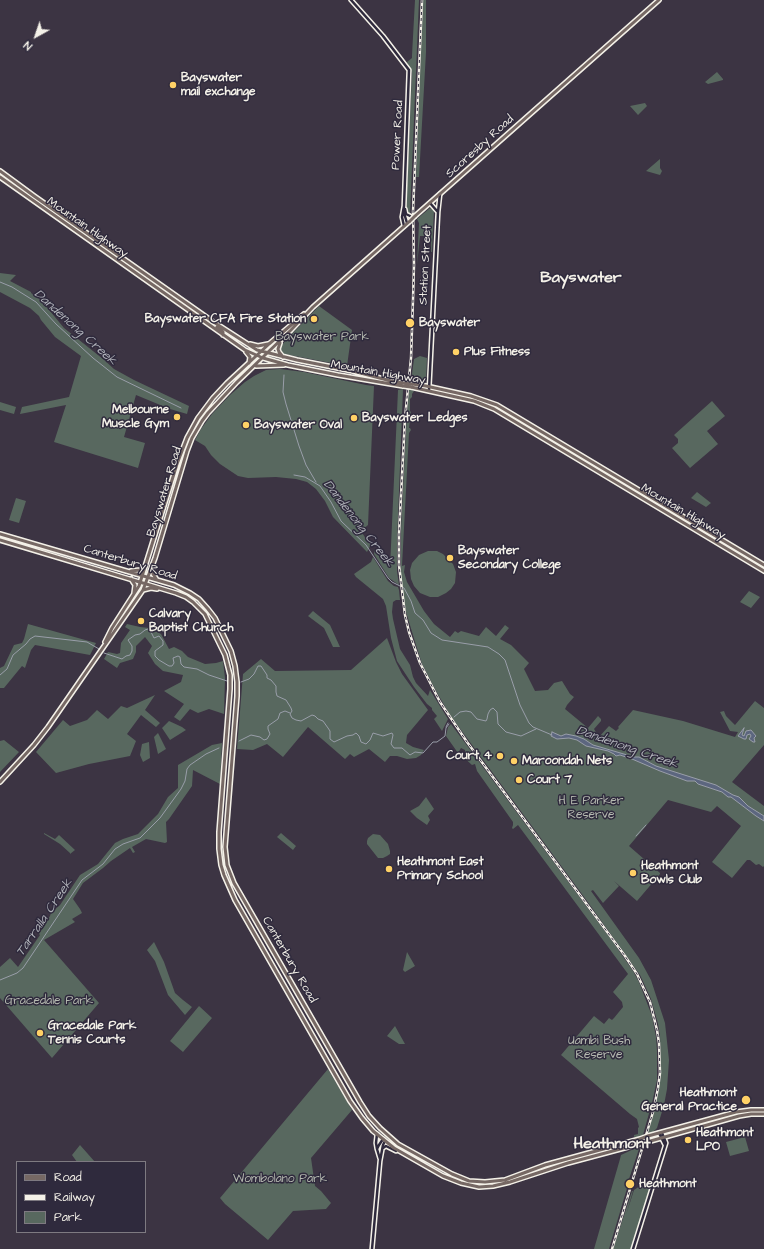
<!DOCTYPE html>
<style>
body{margin:0}
#map{position:relative;width:764px;height:1249px;overflow:hidden;background:#3c3443;font-family:"Architects Daughter",sans-serif}
canvas{display:block}
.legend{position:absolute;left:16px;top:1161px;width:130px;height:72px;box-sizing:border-box;background:#2f2a3d;border:1px solid #7e7a81;margin:0;padding:5px 7px;list-style:none;font-size:12px;color:#f4f1e8}
.legend li{display:flex;align-items:center;gap:8px;height:20px}
.legend b{width:20px;border:1px solid #7e7a81}
.north{position:absolute;left:16px;top:16px;width:40px;height:40px;-webkit-text-stroke:3px #2f2a3d;paint-order:stroke;rotate:220deg;font-size:11px;font-weight:700;line-height:16px;text-align:center;color:#f4f1e8}
.north::after{content:'';display:block;margin:auto;width:14px;height:18px;background:#f4f1e8;clip-path:polygon(50% 0,100% 100%,50% 72%,0 100%)}
</style>
<div id="map">
<canvas width="764" height="1249"></canvas>
<ul class="legend">
<li><b style="height:5px;background:#766864"></b>Road</li>
<li><b style="height:5px;background:#f4f1e8"></b>Railway</li>
<li><b style="height:11px;background:#58685f"></b>Park</li>
</ul>
<div class="north">N</div>
</div>
<script>
const ctx = document.querySelector('canvas').getContext('2d');
ctx.lineJoin = 'round';
function fill(path, color) {
  ctx.fillStyle = color;
  ctx.fill(path, 'evenodd');
}
function toPath(rows) {
  const path = new Path2D();
  for (const r of rows) {
    path.moveTo(r[0], r[1]);
    for (let i = 2; i < r.length; i += 2) path.lineTo(r[i], r[i + 1]);
  }
  return path;
}
function trace(path, color, width, dash) {
  ctx.strokeStyle = color;
  ctx.lineWidth = width;
  ctx.lineCap = dash ? 'butt' : 'round';
  ctx.setLineDash(dash || []);
  ctx.stroke(path);
}
function drawText(font, color, halo, rows, align = 'center') {
  ctx.font = font + ' "Architects Daughter",sans-serif';
  ctx.lineWidth = 3;
  ctx.setLineDash([]);
  ctx.textBaseline = 'middle';
  ctx.strokeStyle = halo;
  ctx.fillStyle = color;
  for (const [text, x, y, turn = 0] of rows) {
    ctx.save();
    ctx.translate(x, y);
    ctx.rotate((+turn || 0) * Math.PI / 180);
    ctx.textAlign = isNaN(turn) ? turn : align;
    if (halo) ctx.strokeText(text, 0, 0);
    ctx.fillText(text, 0, 0);
    ctx.restore();
  }
}
const green = toPath([
 [415,0,419,0,410,215,407,213,406,208,412,73,407,62,412,58,412,55],
 [423,0,426,0,426,52,419,177,416,177],
 [717,72,723,79,723,80,708,84,705,82],
 [645,103,647,106,638,115,630,106],
 [660,159,660,168,662,171,660,175,646,171],
 [430,208,434,210,432,252,431,252,431,236,429,236,429,234,424,234,424,236,420,236,417,265,419,223,417,219],
 [0,273,16,275,10,281,31,292,31,293,40,299,64,328,103,359,114,369,134,380,189,406,187,414,170,409,136,395,124,437,145,443,138,468,54,442,66,405,20,414,22,407,69,397,81,356,55,337,41,320,39,316,30,308,0,292],
 [319,306,352,330,347,366,284,354,280,351,282,345,286,340],
 [420,356,427,358,426,381,411,381,414,359],
 [280,369,304,372,366,385,374,386,368,525,361,531,366,539,372,542,367,552,333,517,325,501,316,489,307,482,296,479,276,477,248,478,238,476,220,464,211,455,205,446,195,440,201,429,212,414,230,395,245,382,254,376,266,370],
 [403,389,397,543,397,571,399,585,389,578,374,554,375,549,390,568,398,390],
 [409,389,414,391,412,394,412,397,410,399,410,412,411,411,409,428,410,428,411,430,409,433,402,566,405,565,404,572,407,582,424,611,434,624,450,637,455,631,458,633,461,631,479,636,486,627,496,636,505,625,509,628,500,639,511,645,529,663,524,669,535,691,548,690,554,683,562,681,570,694,574,697,567,705,565,709,588,728,598,716,601,719,601,721,594,729,599,737,609,726,616,731,619,728,618,727,633,710,683,721,735,737,738,732,730,731,720,712,724,711,726,716,735,725,755,701,764,708,764,745,732,782,764,806,764,866,763,867,759,864,756,865,750,860,747,860,732,878,712,862,741,826,717,806,711,812,668,800,629,846,660,873,660,874,637,901,614,881,619,886,603,903,593,890,591,891,639,958,651,980,665,1023,669,1060,667,1089,664,1105,657,1128,653,1132,648,1134,659,1089,661,1073,660,1036,658,1024,651,999,640,975,587,901,450,715,436,691,422,664,416,645,406,612,401,583,401,529,407,411],
 [712,401,725,416,707,431,718,444,690,468,672,448,678,443,678,439,674,435],
 [0,402,16,407,14,414,0,410],
 [697,492,711,503,706,507,691,498],
 [16,498,26,501,19,523,9,520],
 [428,551,437,551,443,554,453,564,456,572,455,583,451,589,446,593,438,597,430,597,420,593,414,586,411,579,410,570,412,563,419,555],
 [373,557,388,581,394,586,398,587,399,590,400,600,396,600,393,602,392,612,393,619,400,649,410,665,413,677,416,683,428,696,430,690,448,719,442,731,434,719,437,716,432,710,432,708,427,704,414,687,397,661,391,638,386,606,383,599,356,577,354,574,371,562],
 [749,591,760,597,751,608,740,602],
 [313,611,330,625,340,647,333,647,324,628,308,616],
 [28,624,96,643,90,655,35,645,31,650,25,668,22,666,4,688,0,688,0,668,4,666,14,645,22,643,24,639],
 [127,624,140,627,149,628,161,634,169,649,174,647,182,651,188,657,205,664,216,663,223,661,225,678,224,714,209,709,198,713,190,709,180,721,174,717,184,704,164,691,181,682,183,675,163,671,155,664,148,653,152,646,145,637,136,646,136,652,133,659,120,663,117,668,104,659,108,652,117,654,120,653,121,643,130,630,125,627],
 [387,638,396,662,402,674,428,710,407,735,406,743,413,747,424,750,421,755,416,758,407,759,397,756,390,756,385,762,369,749,354,757,350,754,345,759,308,727,283,757,267,744,253,750,237,749,243,674,261,659,275,671,351,670],
 [155,695,145,710,160,723,156,727,141,715,127,734,136,741,130,756,89,764,56,773,36,752,63,720,70,726,87,720,97,710,108,719,121,706,127,708],
 [169,721,182,727,186,730,170,740,162,728],
 [451,724,613,942,633,971,639,982,652,1016,656,1037,657,1051,657,1080,653,1099,643,1135,635,1138,634,1136,634,1135,638,1134,638,1128,639,1127,637,1119,630,1114,561,1055,594,1016,604,1024,609,1018,612,1020,614,1018,623,1007,622,1002,613,992,628,974,518,825,513,829,512,828,513,825,513,822,477,771,475,764,472,765,461,755,465,753,465,750,461,748,458,753,446,736,448,727],
 [158,733,166,749,158,754,154,737],
 [4,740,19,752,0,772,0,741],
 [149,742,150,758,143,762,140,755,142,744],
 [222,743,220,784,193,770,192,786,169,819,166,822,167,842,165,843,146,839,132,847,135,852,133,853,130,848,111,861,103,868,83,883,73,899,80,909,82,913,72,919,75,922,44,940,99,1003,52,1058,0,998,0,967,10,958,18,967,40,935,39,934,50,916,51,913,60,905,80,875,98,864,115,843,123,839,138,834,158,814,168,797,178,788,178,765,212,745],
 [426,797,434,809,428,816,430,820,427,825,417,818,410,811,419,806],
 [44,833,55,839,59,835,75,850,70,854,70,853,60,844,44,834],
 [281,833,296,846,293,850,277,837],
 [373,834,380,835,388,844,390,851,390,854,387,856,383,858,378,858,367,844,367,841,368,838],
 [154,942,164,962,175,993,183,1000,192,1007,185,1015,168,995,155,961,147,950],
 [407,952,415,966,405,972,403,970],
 [199,1006,212,1018,183,1052,170,1041],
 [395,1026,405,1044,399,1044,387,1036],
 [328,1069,352,1110,311,1158,315,1186,321,1191,331,1203,326,1209,293,1211,268,1240,225,1204,220,1198],
 [745,1137,749,1151,730,1156,726,1142],
 [80,1145,95,1162,77,1162,72,1155],
 [640,1146,627,1185,628,1185,609,1249,594,1249,620,1159,621,1155],
 [640,1186,651,1186,631,1249,613,1249,632,1191,633,1191,626,1215,634,1190]
]);
const water = toPath([
 [744,728,742,735,744,736,746,731,751,730,756,736,754,738,755,742,753,742,749,739,751,736,750,734,747,735,746,739,744,739,738,736,744,728],
 [552,732,561,736,566,734,576,736,584,739,593,745,600,747,634,757,639,757,656,766,716,785,733,795,739,797,748,806,764,816,764,821,756,816,731,797,728,797,722,792,698,784,695,781,687,781,660,771,632,759,620,755,616,756,614,754,608,751,586,746,577,740,569,738,557,739,551,736,552,732]
]);
const stream = toPath([
 [0,282,12,287,36,302,56,324,93,358,117,377,181,408],
 [284,375,283,392,286,404,299,446,306,465,316,482],
 [294,475,305,477,320,486,331,502,341,521,366,545,388,578,392,582,404,588,411,601,415,613,423,620,431,633,442,640,488,647,499,654,505,660,520,705,529,723,533,727,552,735],
 [104,653,122,659,126,656,130,655,132,651,132,646,128,640,135,635,140,634,145,630,148,629,150,630,154,638,159,636,163,641,163,645,155,651,155,656,159,660,169,666,172,666,174,663,173,658,178,656,180,657,181,664,184,667,197,669,209,675,227,681],
 [0,675,7,669,13,655,26,644,30,639,35,636,87,642,99,649],
 [241,682,249,679,254,674,258,666,261,666,267,675,267,678,271,680,276,686,276,692,277,696,286,700,291,708,292,711,290,714,292,718,296,720,301,721,312,715,315,716,318,719,323,721,328,728,330,731,330,739,334,742,347,736,353,735,356,733,359,736,361,742,366,744,370,740,373,733,383,736,392,733,393,735,391,744,394,748,402,748,410,755,415,752,423,753,433,742,437,742,445,736,446,728,449,724],
 [454,717,460,712,466,711,471,712,477,719,486,721,487,719,488,714,490,710,493,708,497,712,498,724,506,732,521,736,536,729],
 [446,727,448,723],
 [239,741,251,735,260,737,264,740,267,739,270,734,268,729,268,726,278,719,280,713,285,711,290,713],
 [636,836,646,825],
 [0,980,17,973,23,968,82,880,103,864,115,849,123,844,140,838,160,818,181,789,185,781,187,769,190,765,206,754,219,748]
]);
const tertiary = toPath([
 [659,1133,665,1145],
 [633,1249,666,1143,662,1133]
]);
const secondary = toPath([
 [351,0,383,36,409,70,404,206,402,217,404,226],
 [430,203,437,211],
 [405,209,406,214,410,216],
 [404,213,407,223],
 [429,390,438,212,440,194],
 [377,1134,376,1143,377,1149],
 [383,1148,386,1146,396,1151],
 [380,1159,377,1149,379,1145,383,1139],
 [372,1249,380,1161,383,1145,385,1141]
]);
const primary = toPath([
 [0,171,34,196,212,321,257,350,297,360,353,371,391,381,403,383],
 [0,177,245,350,263,358,288,365,338,375,403,386],
 [415,216,659,0],
 [313,307,410,221],
 [217,327,223,332,223,335],
 [280,343,278,349,279,352,283,357],
 [250,344,258,346,268,344],
 [246,352,250,357,249,363],
 [256,366,284,365],
 [412,384,426,386,471,396,497,405,764,565],
 [411,387,474,401,494,409,764,571],
 [0,534,174,585,190,593,199,599,208,609,215,618,231,651,235,666,237,682,237,696,225,847,227,865,234,883,360,1102,369,1116,380,1128,398,1144,452,1174,469,1181,485,1182,505,1180,545,1165,640,1139],
 [0,540,176,593,186,597,193,602,205,614,225,655,230,675,230,689,219,832,219,849,221,865,224,875,235,900,350,1101,362,1118,373,1131,394,1148,443,1176,461,1183,479,1187,493,1186,510,1182,568,1163,639,1144],
 [153,567,153,574,157,580],
 [131,571,140,570,145,566],
 [131,579,135,585,134,593],
 [143,590,151,588,157,589],
 [105,642,112,628,139,586,177,464,187,438,198,418,213,398,227,383,269,344,304,314],
 [0,782,34,745,48,727,143,590,155,558,187,451,192,438,202,421,208,413,237,382,291,330,313,307],
 [648,1136,736,1112,751,1110,764,1110],
 [647,1142,739,1116,751,1114,764,1114]
]);
const rail = toPath([
 [422,0,413,212,414,265,413,300,411,358,405,418,399,534,399,565,405,615,409,632,420,663,440,702,467,742,625,956,637,974,650,1002,657,1030,659,1043,660,1073,658,1088,653,1112,612,1249]
]);
const primaryBridge = toPath([
 [410,221,415,216],
 [403,383,412,384],
 [403,386,411,387],
 [640,1139,648,1136],
 [639,1144,647,1142]
]);
const markers = [
 [173,85,4,"#ffd166"],
 [314,319,4,"#ffd166"],
 [410,323,5,"#ffd166"],
 [456,352,4,"#ffd166"],
 [177,417,4,"#ffd166"],
 [354,418,4,"#ffd166"],
 [246,425,4,"#ffd166"],
 [450,558,4,"#ffd166"],
 [141,621,4,"#ffd166"],
 [500,756,4,"#ffd166"],
 [514,761,4,"#ffd166"],
 [519,780,4,"#ffd166"],
 [389,869,4,"#ffd166"],
 [633,873,4,"#ffd166"],
 [40,1033,4,"#ffd166"],
 [746,1100,5,"#ffd166"],
 [688,1140,4,"#ffd166"],
 [630,1184,5,"#ffd166"]
];
const poiNames = [
 ["Bayswater",181,78],
 ["mail exchange",181,92],
 ["Bayswater CFA Fire Station",306,319,"right"],
 ["Bayswater",419,323],
 ["Plus Fitness",464,352],
 ["Melbourne",169,410,"right"],
 ["Muscle Gym",169,424,"right"],
 ["Bayswater Ledges",362,418],
 ["Bayswater Oval",254,425],
 ["Bayswater",458,551],
 ["Secondary College",458,565],
 ["Calvary",149,614],
 ["Baptist Church",149,628],
 ["Court 4",492,756,"right"],
 ["Maroondah Nets",522,761],
 ["Court 7",527,780],
 ["Heathmont East",397,862],
 ["Primary School",397,876],
 ["Heathmont",641,866],
 ["Bowls Club",641,880],
 ["Gracedale Park",48,1026],
 ["Tennis Courts",48,1040],
 ["Heathmont",737,1093,"right"],
 ["General Practice",737,1107,"right"],
 ["Heathmont",696,1133],
 ["LPO",696,1147],
 ["Heathmont",639,1184]
];
const streetNames = [
 ["Power Road",398,135,-87],
 ["Scoresby Road",480,147,-42],
 ["Mountain Highway",87,228,35],
 ["Station Street",426,265,-87],
 ["Mountain Highway",378,373,10],
 ["Bayswater Road",165,492,-73],
 ["Mountain Highway",683,512,31],
 ["Canterbury Road",130,563,17],
 ["Canterbury Road",289,960,60]
];
const parkNames = [
 ["Bayswater Park",322,337],
 ["H E Parker",591,801],
 ["Reserve",591,815],
 ["Gracedale Park",49,1001],
 ["Uambi Bush",599,1041],
 ["Reserve",599,1055],
 ["Wombolano Park",280,1179]
];
const waterNames = [
 ["Dandenong Creek",75,328,42],
 ["Dandenong Creek",358,524,52],
 ["Dandenong Creek",627,748,19],
 ["Tarralla Creek",45,918,-56]
];
const districtNames = [
 ["Bayswater",581,279],
 ["Heathmont",612,1145]
];
fill(green, '#58685f');
fill(water, '#5c667f');
trace(water, '#999ea9', 1);
trace(stream, '#999ea9', 1);
trace(tertiary, '#f4f1e8', 5.5);
trace(secondary, '#f4f1e8', 5.5);
trace(primary, '#f4f1e8', 6);
trace(tertiary, '#2f2a3d', 2.5);
trace(secondary, '#2f2a3d', 2.5);
trace(primary, '#766864', 3);
trace(rail, '#f4f1e8', 2.5);
trace(rail, '#2f2a3d', 1, [3]);
trace(primaryBridge, '#f4f1e8', 6, []);
trace(primaryBridge, '#766864', 3);
for (const [x, y, r, color] of markers) {
  const dot = new Path2D();
  dot.arc(x, y, r, 0, 2 * Math.PI);
  ctx.fillStyle = color;
  ctx.fill(dot);
  trace(dot, '#2f2a3d', 1.5);
}
drawText('bold 12px', '#f4f1e8', '#2f2a3d', poiNames, 'left');
drawText('12px', '#f4f1e8', '#2f2a3d', streetNames);
drawText('12px', '#b6bab1', '#2f2a3d', parkNames);
drawText('italic 13px', '#b0b2b9', '#2f2a3d', waterNames);
drawText('bold 16px', '#f4f1e8', '#2f2a3d', districtNames);
</script>
